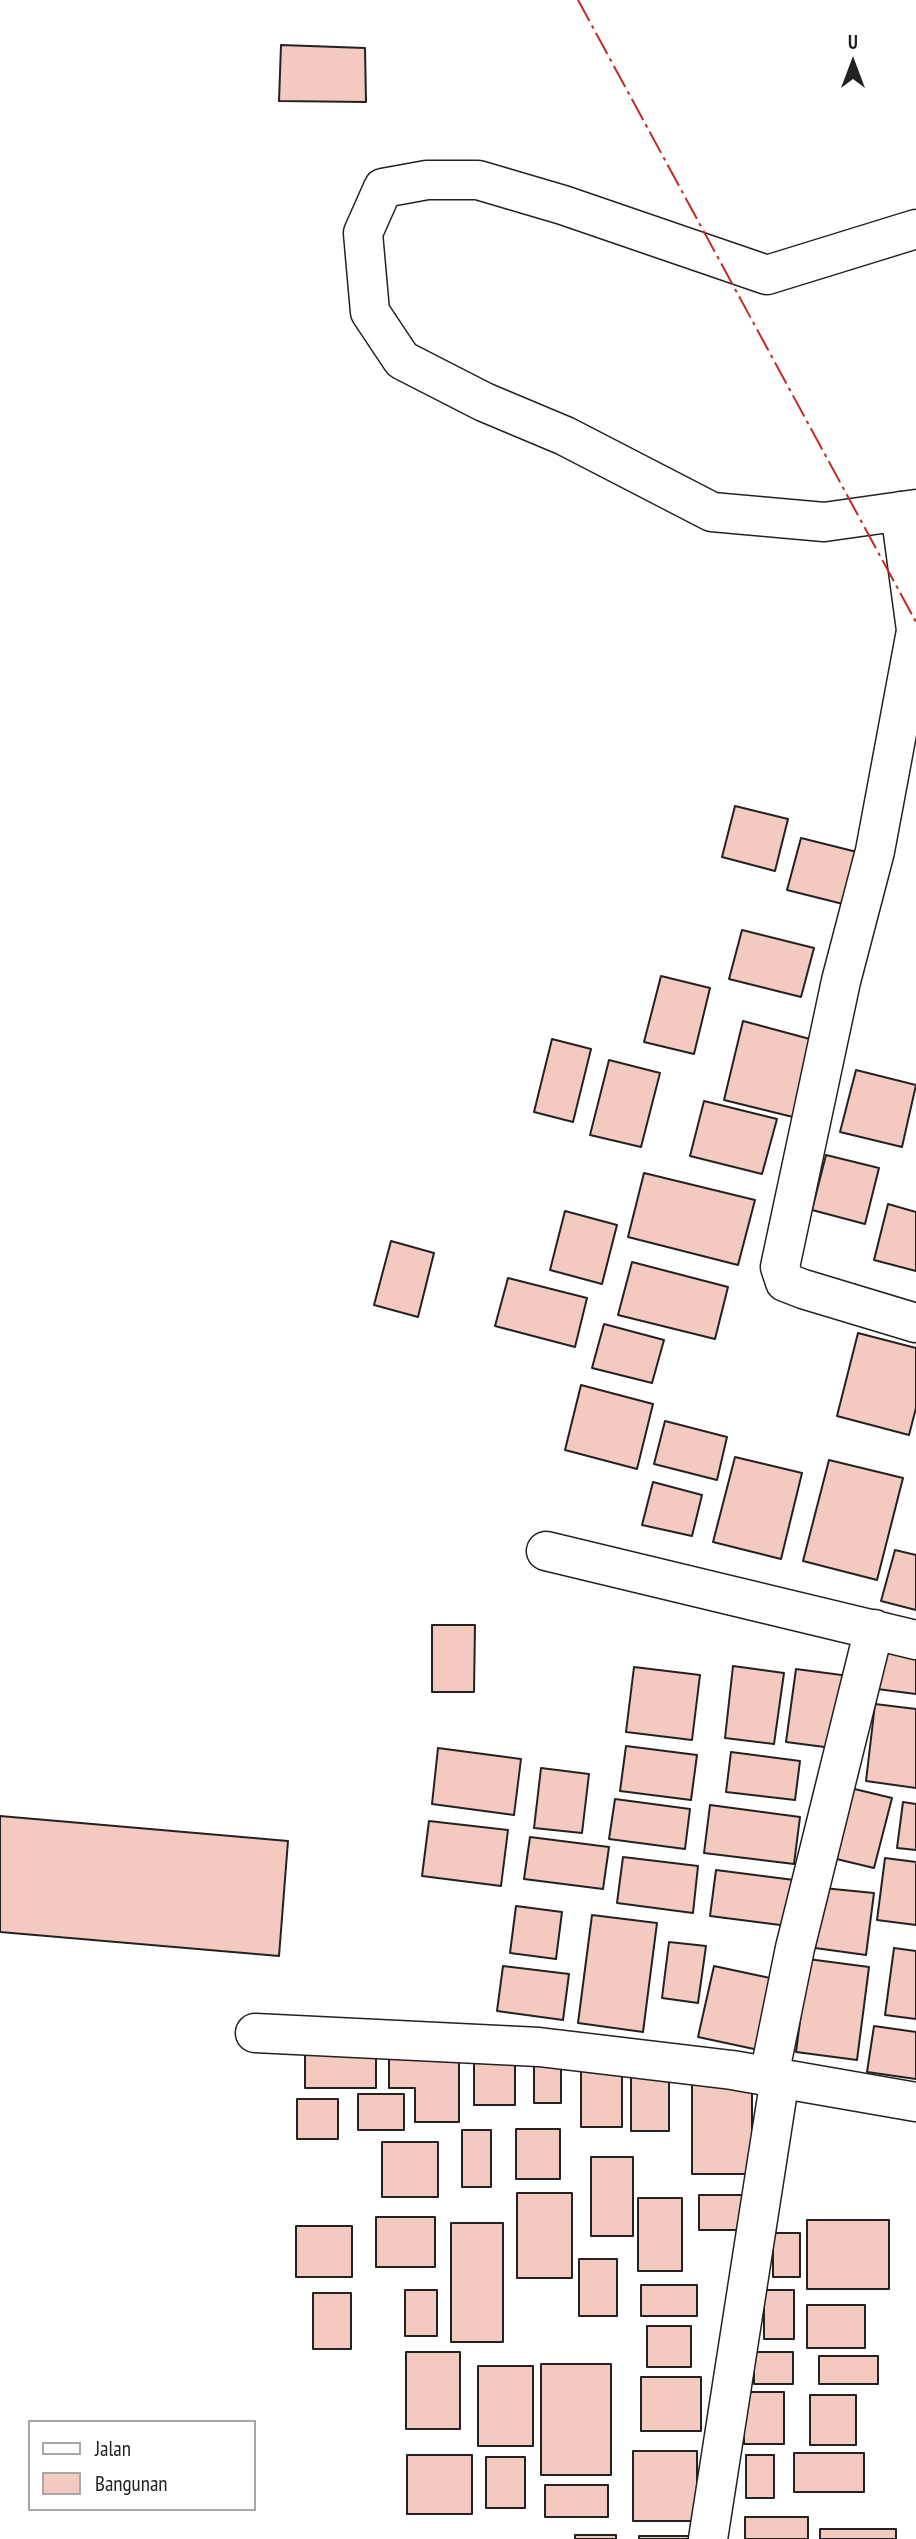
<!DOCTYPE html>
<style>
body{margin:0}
#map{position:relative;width:916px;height:2539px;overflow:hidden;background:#fff;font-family:"PT Sans Narrow",sans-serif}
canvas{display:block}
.legend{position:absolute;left:28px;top:2420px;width:228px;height:91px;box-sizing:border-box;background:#fff;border:2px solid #a7a7a7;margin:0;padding:9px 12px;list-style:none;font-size:21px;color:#222}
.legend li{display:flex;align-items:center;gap:14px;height:35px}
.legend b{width:35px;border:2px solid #a7a7a7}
.north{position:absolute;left:818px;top:28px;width:70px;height:70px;-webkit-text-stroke:5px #fff;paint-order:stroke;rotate:0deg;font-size:19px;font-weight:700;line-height:28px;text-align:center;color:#222}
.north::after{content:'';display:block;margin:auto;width:24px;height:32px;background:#222;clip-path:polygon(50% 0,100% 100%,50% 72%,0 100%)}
</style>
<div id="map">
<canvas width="916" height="2539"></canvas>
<ul class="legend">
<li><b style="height:9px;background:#fff"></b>Jalan</li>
<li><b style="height:19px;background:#f3c9c0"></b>Bangunan</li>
</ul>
<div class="north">U</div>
</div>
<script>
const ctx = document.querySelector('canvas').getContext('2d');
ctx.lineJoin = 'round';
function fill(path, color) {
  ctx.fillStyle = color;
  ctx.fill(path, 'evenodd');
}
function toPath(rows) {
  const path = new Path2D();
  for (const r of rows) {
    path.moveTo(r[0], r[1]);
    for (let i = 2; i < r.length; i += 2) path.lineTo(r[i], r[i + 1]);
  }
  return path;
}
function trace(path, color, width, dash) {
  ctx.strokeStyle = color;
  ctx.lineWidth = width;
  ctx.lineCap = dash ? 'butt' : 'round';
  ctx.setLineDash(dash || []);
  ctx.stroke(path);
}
const building = toPath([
 [281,45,365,48,366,102,279,101,281,45],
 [735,806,788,819,775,871,722,857,735,806],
 [801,838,861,853,847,905,787,890,801,838],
 [742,930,814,948,801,997,729,979,742,930],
 [661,976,710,988,694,1054,644,1042,661,976],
 [743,1021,821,1042,801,1119,724,1100,743,1021],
 [552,1039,591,1049,573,1122,534,1112,552,1039],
 [609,1060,660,1073,641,1147,590,1135,609,1060],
 [856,1070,916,1085,902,1147,840,1132,856,1070],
 [704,1101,777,1119,762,1174,690,1156,704,1101],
 [826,1155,879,1168,865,1224,812,1210,826,1155],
 [644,1173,755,1200,738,1265,628,1237,644,1173],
 [888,1204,916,1212,916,1271,874,1260,888,1204],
 [565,1211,617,1225,602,1284,550,1270,565,1211],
 [391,1241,434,1253,418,1317,374,1305,391,1241],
 [632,1262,728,1287,715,1339,618,1315,632,1262],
 [508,1278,587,1298,575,1347,495,1326,508,1278],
 [604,1324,664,1340,652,1383,592,1368,604,1324],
 [858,1333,916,1348,916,1408,909,1435,837,1416,858,1333],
 [581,1385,653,1404,637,1469,565,1450,581,1385],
 [665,1421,727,1437,717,1480,654,1464,665,1421],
 [735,1457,802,1473,781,1559,713,1542,735,1457],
 [829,1460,903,1478,877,1580,803,1561,829,1460],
 [653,1482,702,1495,692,1536,642,1525,653,1482],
 [895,1550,916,1555,916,1610,881,1601,895,1550],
 [432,1625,475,1625,474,1692,432,1692,432,1625],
 [883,1646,916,1650,916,1694,877,1689,883,1646],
 [733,1666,784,1673,774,1744,725,1738,733,1666],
 [634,1667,700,1675,692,1740,626,1732,634,1667],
 [796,1669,849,1676,840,1749,786,1742,796,1669],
 [875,1704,916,1709,916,1788,866,1781,875,1704],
 [626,1746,697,1755,691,1800,620,1791,626,1746],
 [438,1748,521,1759,514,1815,432,1804,438,1748],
 [731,1752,800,1761,795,1800,726,1792,731,1752],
 [541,1768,589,1774,582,1833,534,1828,541,1768],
 [842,1786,892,1798,874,1868,824,1856,842,1786],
 [615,1799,690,1809,685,1849,609,1839,615,1799],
 [903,1802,916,1804,916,1850,897,1848,903,1802],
 [710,1805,800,1817,794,1864,704,1853,710,1805],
 [0,1816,288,1841,279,1956,0,1932,0,1816],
 [429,1821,508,1830,501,1886,422,1876,429,1821],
 [530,1837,609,1847,603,1889,524,1879,530,1837],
 [623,1857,698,1866,693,1913,617,1903,623,1857],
 [885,1858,916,1862,916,1925,877,1920,885,1858],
 [716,1870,794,1880,788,1926,710,1916,716,1870],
 [823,1888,874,1893,866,1955,815,1948,823,1888],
 [516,1906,562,1912,556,1959,510,1953,516,1906],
 [592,1915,657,1923,643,2032,578,2023,592,1915],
 [669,1942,706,1946,698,2003,662,1998,669,1942],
 [894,1948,916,1951,916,2019,885,2015,894,1948],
 [808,1959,869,1967,857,2060,796,2052,808,1959],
 [503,1966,569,1974,563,2020,497,2011,503,1966],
 [714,1966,784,1981,768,2052,698,2037,714,1966],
 [874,2026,916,2032,916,2079,867,2072,874,2026],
 [305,2050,376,2050,376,2088,305,2088,305,2050],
 [474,2054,515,2054,515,2105,474,2105,474,2054],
 [389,2055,459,2055,459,2122,415,2122,415,2088,389,2088,389,2055],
 [534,2063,561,2063,561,2103,534,2103,534,2063],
 [581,2064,622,2064,622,2127,581,2127,581,2064],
 [631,2076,669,2076,669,2131,631,2131,631,2076],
 [692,2079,752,2079,752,2174,692,2174,692,2079],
 [358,2094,404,2094,404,2130,358,2130,358,2094],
 [297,2099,338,2099,338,2139,297,2139,297,2099],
 [516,2129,560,2129,560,2179,516,2179,516,2129],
 [462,2130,491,2130,491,2187,462,2187,462,2130],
 [382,2142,438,2142,438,2197,382,2197,382,2142],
 [591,2157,633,2157,633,2236,591,2236,591,2157],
 [517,2193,572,2193,572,2278,517,2278,517,2193],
 [699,2195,752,2195,752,2230,699,2230,699,2195],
 [638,2198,682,2198,682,2271,638,2271,638,2198],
 [376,2217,435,2217,435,2267,376,2267,376,2217],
 [807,2220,889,2220,889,2289,807,2289,807,2220],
 [451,2223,503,2223,503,2342,451,2342,451,2223],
 [296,2226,352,2226,352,2277,296,2277,296,2226],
 [773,2233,800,2233,800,2277,773,2277,773,2233],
 [579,2259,617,2259,617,2316,579,2316,579,2259],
 [641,2285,697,2285,697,2316,641,2316,641,2285],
 [405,2290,437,2290,437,2336,405,2336,405,2290],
 [764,2290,794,2290,794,2339,764,2339,764,2290],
 [313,2293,351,2293,351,2349,313,2349,313,2293],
 [807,2305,865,2305,865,2348,807,2348,807,2305],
 [647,2326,691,2326,691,2367,647,2367,647,2326],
 [406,2352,460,2352,460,2429,406,2429,406,2352],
 [754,2352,793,2352,793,2384,754,2384,754,2352],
 [819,2356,878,2356,878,2384,819,2384,819,2356],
 [541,2364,611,2364,611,2475,541,2475,541,2364],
 [478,2366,533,2366,533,2446,478,2446,478,2366],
 [641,2377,701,2377,701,2431,641,2431,641,2377],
 [744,2392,784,2392,784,2444,744,2444,744,2392],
 [810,2395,856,2395,856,2445,810,2445,810,2395],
 [633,2451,697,2451,697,2521,633,2521,633,2451],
 [794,2453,864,2453,864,2492,794,2492,794,2453],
 [407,2455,472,2455,472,2514,407,2514,407,2455],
 [746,2455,774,2455,774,2498,746,2498,746,2455],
 [486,2457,525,2457,525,2508,486,2508,486,2457],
 [545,2485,608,2485,608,2517,545,2517,545,2485],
 [745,2517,808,2517,808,2539,745,2539,745,2517],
 [820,2529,896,2529,896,2539,820,2539,820,2529],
 [575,2535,616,2535,616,2539,575,2539,575,2535],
 [639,2536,692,2536,692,2539,639,2539,639,2536]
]);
const street = toPath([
 [916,229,767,275,563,205,478,180,427,180,383,188,363,233,370,312,402,360,484,402,565,436,712,512,824,522,916,509],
 [900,511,916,630],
 [916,631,875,851,841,981,780,1267,785,1282,803,1289,916,1323],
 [546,1551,916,1640],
 [255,2033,539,2047,732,2070,916,2102],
 [769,2076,795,1948,874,1629],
 [708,2539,780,2078]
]);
const power = toPath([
 [578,0,916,622]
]);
fill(building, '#f3c9c0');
trace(building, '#222', 2);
trace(street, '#222', 41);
trace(street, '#fff', 38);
trace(power, '#c62828', 2, [24, 5, 3.5, 5]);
</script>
